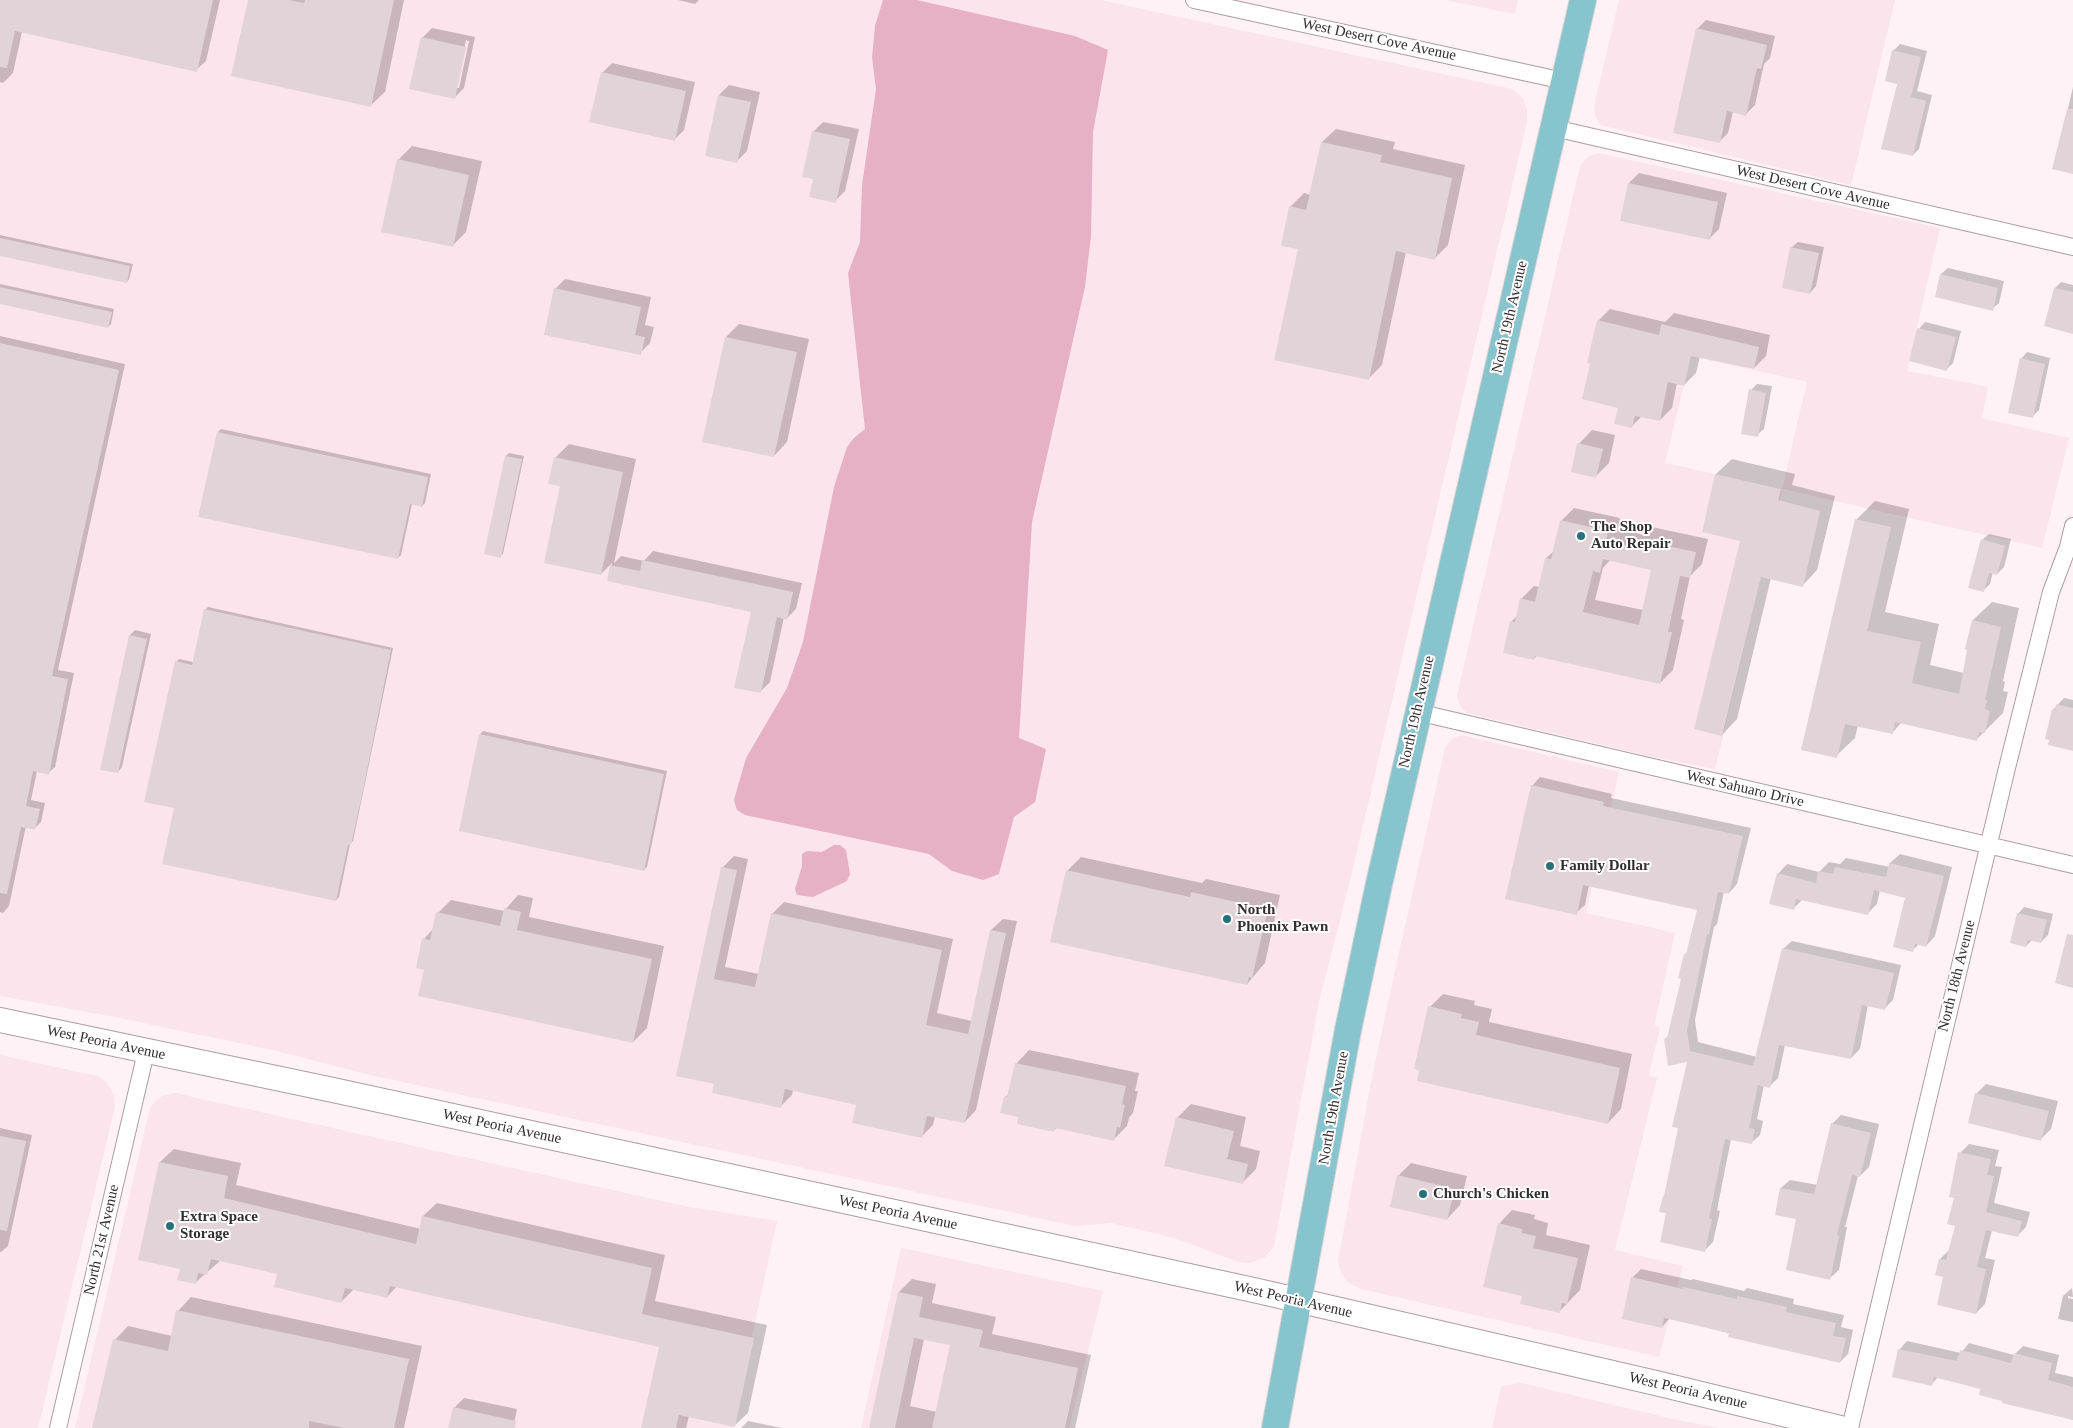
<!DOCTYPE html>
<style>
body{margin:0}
canvas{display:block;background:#fef2f6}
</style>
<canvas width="2073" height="1428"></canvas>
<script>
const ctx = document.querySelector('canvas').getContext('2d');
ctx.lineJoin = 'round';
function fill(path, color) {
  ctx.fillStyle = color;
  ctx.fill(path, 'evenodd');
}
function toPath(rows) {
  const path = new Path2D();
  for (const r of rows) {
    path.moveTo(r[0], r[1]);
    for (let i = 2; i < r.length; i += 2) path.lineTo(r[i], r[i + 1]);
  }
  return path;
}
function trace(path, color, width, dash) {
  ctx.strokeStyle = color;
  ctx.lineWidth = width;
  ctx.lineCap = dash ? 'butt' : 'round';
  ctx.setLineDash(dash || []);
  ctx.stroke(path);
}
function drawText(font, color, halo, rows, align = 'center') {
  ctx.font = font + ' Georgia,serif';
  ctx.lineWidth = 4;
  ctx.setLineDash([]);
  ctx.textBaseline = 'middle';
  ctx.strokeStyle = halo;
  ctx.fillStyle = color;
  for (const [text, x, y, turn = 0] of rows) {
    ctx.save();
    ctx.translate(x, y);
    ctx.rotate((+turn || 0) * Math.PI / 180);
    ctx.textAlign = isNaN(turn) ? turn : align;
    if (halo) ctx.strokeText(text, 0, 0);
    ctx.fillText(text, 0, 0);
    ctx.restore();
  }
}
const built = toPath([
 [0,0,1101,0,1512,89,1523,98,1527,109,1527,122,1350,881,1319,1002,1274,1247,1264,1258,1250,1263,1238,1262,1174,1238,1112,1223,1075,1226,374,1076,277,1051,115,1017,0,996],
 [1445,0,1518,0,1515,14],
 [1619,0,1895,0,1851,185,1601,125,1595,116,1594,106],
 [1598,153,1940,228,1907,371,1988,387,1982,418,2069,438,2042,548,1782,489,1715,769,1649,756,1467,713,1460,706,1457,695,1580,166,1589,156],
 [1691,356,1807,382,1782,489,1665,463],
 [1461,735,1619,772,1586,913,1675,933,1654,1026,1660,1027,1649,1075,1657,1078,1615,1250,1683,1266,1659,1357,1361,1289,1349,1283,1341,1273,1338,1261,1372,1077,1396,966,1445,748,1452,739],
 [0,1055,98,1076,107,1083,114,1095,115,1107,38,1428,0,1428],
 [175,1093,684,1206,777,1221,732,1428,75,1428,150,1108,156,1100,165,1095],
 [901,1248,1103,1291,1069,1428,861,1428],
 [1522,1383,1668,1418,1719,1428,1492,1428,1501,1386]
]);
const green = toPath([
 [883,0,917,0,1075,36,1108,50,1093,132,1091,236,1085,287,1032,522,1019,738,1046,749,1035,802,1014,817,999,874,983,880,952,871,929,854,745,815,737,810,734,800,746,758,787,688,803,642,834,487,847,447,854,438,865,429,848,273,860,242,862,185,876,89,872,57,875,26],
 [834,845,840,845,846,850,850,874,847,881,813,897,797,895,795,889,802,866,802,854,807,851,822,852]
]);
const shadow = toPath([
 [0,0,220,0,206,61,196,70,22,32,13,73,3,83,0,82],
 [249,0,404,0,385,92,371,105],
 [678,0,699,0,695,4],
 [1706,20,1775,36,1770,58,1764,64,1755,105,1746,114,1733,112,1728,133,1719,142,1697,29],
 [432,28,475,37,464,88,454,98,422,38],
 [466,40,469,41,459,88,456,88],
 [1900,44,1927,51,1917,91,1932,95,1919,149,1913,155,1893,51],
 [612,63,695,82,684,130,674,140,602,73],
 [729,85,760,92,747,151,737,161,719,95],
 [2073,87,2073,172,2054,168],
 [823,122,859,129,845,191,835,201,813,132],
 [1336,129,1395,142,1393,149,1465,165,1448,245,1435,258,1406,252,1382,365,1368,379,1299,248,1290,207,1304,193,1311,195,1322,142],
 [412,146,482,161,466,232,453,245,398,160],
 [1639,173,1727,193,1719,229,1709,239,1629,183],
 [0,235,133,264,129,279,127,282,0,255],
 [1798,242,1824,247,1816,286,1810,293,1791,248],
 [1948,268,2004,281,1999,303,1992,309,1941,274],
 [565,279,651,297,645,325,654,327,650,343,640,353,555,289],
 [2061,282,2073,285,2073,332,2055,288],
 [0,284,114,309,111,324,108,327,0,303],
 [1610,309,1665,322,1674,313,1770,335,1766,356,1754,368,1700,356,1696,373,1684,385,1677,383,1672,408,1660,420,1642,416,1631,427,1592,363,1598,321],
 [1925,322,1961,331,1953,363,1947,369,1919,329],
 [739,324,809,339,787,442,774,456,726,337],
 [0,336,125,364,58,670,74,673,55,767,48,773,37,771,31,800,45,803,41,822,35,828,26,826,9,906,3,913,0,912],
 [2027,352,2050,358,2039,410,2032,417,2021,359],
 [1757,384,1772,386,1764,429,1757,435,1751,390],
 [221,429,431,474,425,503,422,506,412,504,401,555,398,558,218,432],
 [1592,430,1615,435,1609,463,1596,476,1579,444],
 [569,444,636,459,614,563,621,556,644,561,653,551,802,583,796,609,787,618,784,617,770,682,760,692,752,611,608,580,612,563,601,574,562,485,555,458],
 [509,453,524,456,503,554,500,556,485,553,506,456],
 [1732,459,1795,474,1792,485,1835,496,1817,570,1802,586,1771,578,1737,719,1722,735,1741,540,1703,531,1716,474],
 [1875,501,1909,509,1885,612,1939,624,1930,665,1964,673,1973,620,1992,602,2019,608,2003,681,2005,682,2003,691,2008,692,2003,713,1977,739,1902,722,1892,733,1858,725,1855,738,1836,756,1856,520],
 [1574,508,1620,518,1618,529,1644,535,1652,527,1708,539,1702,564,1690,576,1681,619,1684,620,1673,670,1660,683,1537,655,1534,659,1511,622,1517,616,1521,599,1534,586,1540,587,1546,558,1554,551,1561,521],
 [1611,559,1652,569,1643,610,1595,600,1603,568],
 [1989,534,2011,539,2004,567,1997,574,1993,572,1990,584,1983,591,1982,540],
 [208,607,393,648,353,841,350,844,339,897,336,900,175,807,176,662,179,659,193,662,205,610],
 [135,630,151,634,122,767,118,772,130,635],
 [2064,698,2073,700,2073,750,2053,710],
 [483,731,667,771,647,867,644,870,480,734],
 [1540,777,1612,794,1611,798,1751,828,1737,884,1729,893,1724,892,1717,924,1714,927,1695,1020,1698,1042,1757,1057,1783,949,1792,941,1901,965,1893,1000,1884,1009,1868,1005,1860,1049,1851,1058,1785,1045,1778,1078,1769,1087,1764,1085,1757,1119,1763,1121,1760,1135,1751,1143,1731,1139,1717,1210,1720,1211,1713,1242,1705,1250,1679,1127,1689,1061,1665,1039,1669,1035,1682,978,1685,954,1688,951,1698,909,1589,885,1585,905,1576,913,1532,786],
 [1900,854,1952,867,1935,936,1926,946,1919,944,1913,950,1906,897,1880,890,1877,904,1868,913,1803,899,1793,909,1778,874,1787,864,1819,872,1829,862,1840,864,1846,858,1890,867,1890,863],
 [734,856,748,859,725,967,759,974,772,914,784,902,953,939,937,1013,972,1021,991,930,1003,919,1017,921,976,1110,965,1122,935,1116,933,1125,921,1137,858,1104,793,1090,792,1095,780,1107,716,1083,677,1075,722,868],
 [1081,857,1202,883,1206,879,1280,895,1265,963,1247,984,1052,941,1068,870],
 [518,895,533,898,529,917,664,946,647,1028,633,1042,425,969,424,939,434,928,438,913,451,900,504,911],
 [2024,907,2053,914,2048,935,2041,942,2032,940,2026,946,2018,914],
 [1443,994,1475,1001,1474,1005,1492,1009,1489,1022,1632,1054,1621,1109,1608,1123,1430,1007],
 [1029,1050,1139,1073,1135,1091,1138,1091,1133,1113,1129,1118,1127,1126,1114,1139,1058,1127,1054,1130,1020,1116,1005,1097,1009,1094,1016,1064],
 [1986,1084,2058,1101,2051,1129,2041,1139,1976,1094],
 [1191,1104,1246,1117,1240,1146,1260,1151,1256,1169,1242,1183,1177,1118],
 [1841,1115,1879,1124,1869,1167,1860,1176,1858,1176,1845,1227,1847,1227,1839,1270,1830,1278,1781,1188,1790,1180,1818,1185,1832,1124],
 [0,1128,32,1135,8,1246,1,1252,0,1252],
 [1969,1144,1999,1150,1995,1166,2002,1167,1994,1203,2030,1212,2026,1227,2017,1236,1992,1230,1985,1258,1995,1260,1985,1304,1976,1313,1944,1276,1940,1259,1949,1250,1957,1225,1955,1197,1960,1153],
 [174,1149,241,1163,236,1185,421,1229,423,1216,437,1203,665,1255,655,1301,767,1325,748,1413,734,1426,689,1416,686,1428,642,1428,660,1346,397,1286,387,1297,354,1289,341,1302,278,1273,221,1260,196,1282,181,1268,139,1259,160,1162],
 [1411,1163,1467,1176,1460,1205,1447,1219,1398,1176],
 [1512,1210,1535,1215,1534,1219,1548,1223,1546,1235,1590,1245,1580,1290,1559,1312,1524,1295,1499,1224],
 [1641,1269,1691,1280,1693,1279,1744,1291,1747,1288,1794,1299,1793,1304,1844,1315,1841,1327,1853,1330,1848,1354,1840,1362,1670,1318,1662,1327,1632,1278],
 [912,1279,936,1284,932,1303,996,1317,992,1334,1091,1355,1075,1428,870,1428,899,1292],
 [924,1339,951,1344,937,1412,910,1406],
 [2072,1288,2073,1297,2068,1296,2068,1298,2073,1299,2073,1322,2058,1319,2063,1296],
 [191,1297,422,1346,404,1428,94,1428,115,1340,128,1326,172,1336,178,1311],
 [1907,1341,1961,1353,1969,1343,2014,1355,2023,1346,2059,1355,2055,1373,2073,1377,2073,1420,2004,1400,1981,1388,1938,1377,1932,1384,1894,1376,1900,1349],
 [464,1398,517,1409,513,1428,450,1428,454,1408],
 [748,1421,782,1428,741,1428]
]);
const building = toPath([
 [0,0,213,0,197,72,15,31,7,68,0,67],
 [248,0,289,0,304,3,305,0,394,0,371,107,231,76],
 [1696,28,1767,45,1761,69,1757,68,1746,116,1727,111,1720,143,1673,133],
 [421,37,466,47,455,99,409,89],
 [1892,50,1921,57,1911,97,1926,101,1913,156,1881,149,1897,84,1885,81],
 [601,72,686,91,675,141,589,122],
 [718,95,751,102,737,163,705,156],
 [2067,109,2073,109,2073,174,2052,169],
 [812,131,850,139,836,203,809,197,813,179,802,177],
 [1321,142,1382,155,1380,162,1452,178,1435,260,1396,251,1369,380,1274,360,1298,249,1281,246,1289,206,1306,210],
 [397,159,469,175,453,247,381,232],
 [1628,183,1718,202,1710,240,1620,221],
 [0,238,130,266,127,283,0,256],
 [1790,247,1819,253,1810,294,1782,288],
 [1940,274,1998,288,1993,311,1935,297],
 [0,287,112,312,108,328,0,304],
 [554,288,641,307,635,335,645,337,641,355,544,335],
 [2054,288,2073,292,2073,334,2044,326],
 [1597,320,1659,335,1661,324,1759,347,1754,369,1691,356,1684,386,1668,382,1660,421,1635,416,1632,428,1614,424,1618,408,1582,399,1590,364,1587,363],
 [1917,328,1956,337,1947,371,1909,361],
 [725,337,797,352,774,457,702,442],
 [0,343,119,370,52,676,68,679,49,775,33,771,26,806,40,809,35,830,21,827,7,894,0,893],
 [2020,358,2045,364,2033,418,2008,413],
 [1749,389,1766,393,1758,437,1741,434],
 [217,432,428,477,422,507,410,504,398,559,198,517],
 [1577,443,1603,449,1596,478,1571,472],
 [505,456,522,459,501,558,484,554],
 [554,457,623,472,601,575,544,563,560,486,548,484],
 [1715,474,1781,489,1778,500,1820,511,1803,587,1761,577,1722,736,1694,729,1740,541,1702,532],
 [1855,519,1891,527,1867,631,1921,642,1912,683,1959,694,1967,650,1965,649,1972,620,2001,627,1985,700,1987,700,1985,709,1990,711,1985,733,1979,732,1977,741,1895,722,1893,734,1845,724,1837,758,1801,750],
 [1560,520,1608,531,1606,541,1636,548,1638,540,1696,552,1690,578,1680,576,1668,632,1672,632,1660,684,1535,656,1534,660,1503,653,1510,621,1515,622,1520,598,1535,602,1545,558,1551,559],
 [1603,559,1651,570,1639,625,1583,612,1593,571,1600,573],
 [1981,539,2005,546,1997,575,1989,573,1984,592,1968,588],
 [642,560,793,592,787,620,777,617,761,693,734,688,751,612,607,581,610,565,640,571],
 [204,609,391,650,363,790,351,845,348,845,336,901,162,864,174,808,144,802,175,661,192,665],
 [129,635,147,639,118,773,100,770],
 [2056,704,2073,708,2073,751,2048,745,2049,740,2045,739,2052,709,2055,710],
 [479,734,664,774,644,871,459,831],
 [1531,785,1604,802,1603,806,1743,836,1729,894,1718,892,1709,934,1707,934,1687,1030,1690,1051,1753,1066,1782,948,1894,973,1885,1010,1862,1005,1851,1059,1779,1045,1770,1088,1758,1085,1749,1128,1755,1129,1752,1144,1725,1139,1709,1218,1712,1219,1705,1252,1660,1242,1666,1213,1659,1212,1663,1196,1664,1196,1678,1128,1672,1127,1687,1062,1668,1066,1664,1039,1667,1038,1681,979,1678,978,1684,954,1686,954,1697,910,1583,885,1577,915,1505,899],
 [1889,863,1944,876,1926,947,1915,944,1913,952,1893,947,1905,898,1874,890,1868,915,1796,899,1794,910,1769,904,1777,873,1816,883,1818,871,1833,874,1835,867,1886,877],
 [721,867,737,870,714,979,755,987,771,913,942,950,926,1025,968,1034,990,930,1006,933,965,1123,927,1116,922,1138,852,1123,856,1105,785,1089,781,1108,712,1093,714,1084,676,1076],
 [1066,870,1190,897,1191,892,1268,909,1252,978,1249,977,1247,985,1050,942],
 [504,908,521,912,517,930,652,959,633,1043,418,996,424,970,416,968,422,938,430,940,436,912,500,926],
 [2017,913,2047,920,2041,943,2028,940,2026,947,2010,943],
 [2067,934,2073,935,2073,988,2055,983],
 [1428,1006,1462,1014,1461,1018,1479,1022,1476,1035,1620,1068,1608,1124,1417,1081,1419,1070,1414,1069],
 [1015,1063,1126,1086,1122,1104,1125,1105,1120,1128,1117,1127,1114,1141,1055,1128,1054,1132,1017,1124,1018,1117,1000,1113,1004,1097,1007,1097],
 [1975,1093,2049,1111,2041,1141,1968,1123],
 [1176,1117,1234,1131,1227,1159,1248,1164,1243,1184,1164,1166],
 [1831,1123,1871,1133,1860,1177,1852,1175,1837,1235,1839,1236,1830,1280,1786,1270,1796,1219,1775,1215,1780,1188,1814,1194],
 [0,1136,26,1141,7,1231,0,1230],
 [1958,1152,1991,1159,1987,1175,1994,1176,1986,1212,2022,1221,2018,1237,1986,1230,1977,1267,1986,1269,1976,1314,1937,1305,1943,1277,1935,1275,1939,1259,1946,1260,1955,1226,1947,1224,1954,1198,1949,1197],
 [159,1162,228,1176,224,1198,416,1244,422,1216,652,1268,642,1314,754,1338,735,1427,679,1415,676,1428,641,1428,659,1347,390,1286,387,1298,345,1288,341,1303,274,1287,277,1274,211,1259,207,1275,198,1273,196,1284,177,1280,180,1269,138,1260],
 [1397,1175,1455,1189,1447,1220,1390,1207],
 [1498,1223,1522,1229,1522,1233,1536,1236,1533,1248,1578,1258,1567,1304,1562,1303,1560,1313,1520,1304,1522,1296,1483,1287],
 [1631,1277,1683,1289,1683,1287,1737,1299,1737,1296,1787,1307,1786,1312,1836,1323,1833,1336,1846,1338,1840,1363,1728,1337,1729,1333,1664,1318,1662,1328,1622,1319],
 [898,1292,923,1297,919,1317,983,1330,979,1347,1078,1368,1065,1428,932,1428,950,1345,914,1338,895,1428,869,1428],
 [176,1310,409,1359,394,1428,344,1428,309,1421,309,1428,92,1428,113,1339,168,1351],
 [1898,1349,1957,1361,1960,1350,2011,1363,2014,1353,2052,1363,2048,1380,2073,1387,2073,1420,2002,1403,2002,1401,1979,1395,1980,1389,1934,1377,1932,1386,1892,1377],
 [453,1407,516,1421,515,1428,448,1428]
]);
const street = toPath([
 [1194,0,1564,81],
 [1554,128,2073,247],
 [1417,712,2073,865],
 [58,1428,146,1052],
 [1850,1428,2006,772,2051,592,2068,547,2073,526]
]);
const secondary = toPath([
 [0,1020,333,1090,1258,1291,1660,1384,1840,1428]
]);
const primary = toPath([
 [1275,1428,1348,1030,1379,884,1583,0]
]);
const markers = [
 [1581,536,5,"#276f7a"],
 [1550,866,5,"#276f7a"],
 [1227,919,5,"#276f7a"],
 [1423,1194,5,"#276f7a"],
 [170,1226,5,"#276f7a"]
];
const streetNames = [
 ["West Desert Cove Avenue",1379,40,12],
 ["West Desert Cove Avenue",1813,188,13],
 ["North 19th Avenue",1510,317,-77],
 ["North 19th Avenue",1417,712,-77],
 ["West Sahuaro Drive",1745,789,13],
 ["North 18th Avenue",1957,976,-76],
 ["West Peoria Avenue",106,1043,12],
 ["North 19th Avenue",1334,1108,-80],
 ["West Peoria Avenue",502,1127,12],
 ["West Peoria Avenue",898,1213,12],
 ["North 21st Avenue",102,1240,-77],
 ["West Peoria Avenue",1293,1300,13],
 ["West Peoria Avenue",1688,1391,13]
];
const poiNames = [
 ["The Shop",1591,527],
 ["Auto Repair",1591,544],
 ["Family Dollar",1560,866],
 ["North",1237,910],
 ["Phoenix Pawn",1237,927],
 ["Church's Chicken",1433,1194],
 ["Extra Space",180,1217],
 ["Storage",180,1234]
];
fill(built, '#fbe4ec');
fill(green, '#e6b0c5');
fill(shadow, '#0003');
fill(building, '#e2d3d9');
trace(street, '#ac9ea3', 18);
trace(secondary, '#ac9ea3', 26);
trace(primary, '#d2d1d1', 28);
trace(street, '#fff', 16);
trace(secondary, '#fff', 24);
trace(primary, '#88c4cd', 26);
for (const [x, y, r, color] of markers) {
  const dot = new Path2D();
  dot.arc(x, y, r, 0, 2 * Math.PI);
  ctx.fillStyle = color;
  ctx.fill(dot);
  trace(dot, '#fff', 2);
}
drawText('15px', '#342e30', '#fff', streetNames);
drawText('bold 15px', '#342e30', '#fff', poiNames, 'left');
</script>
